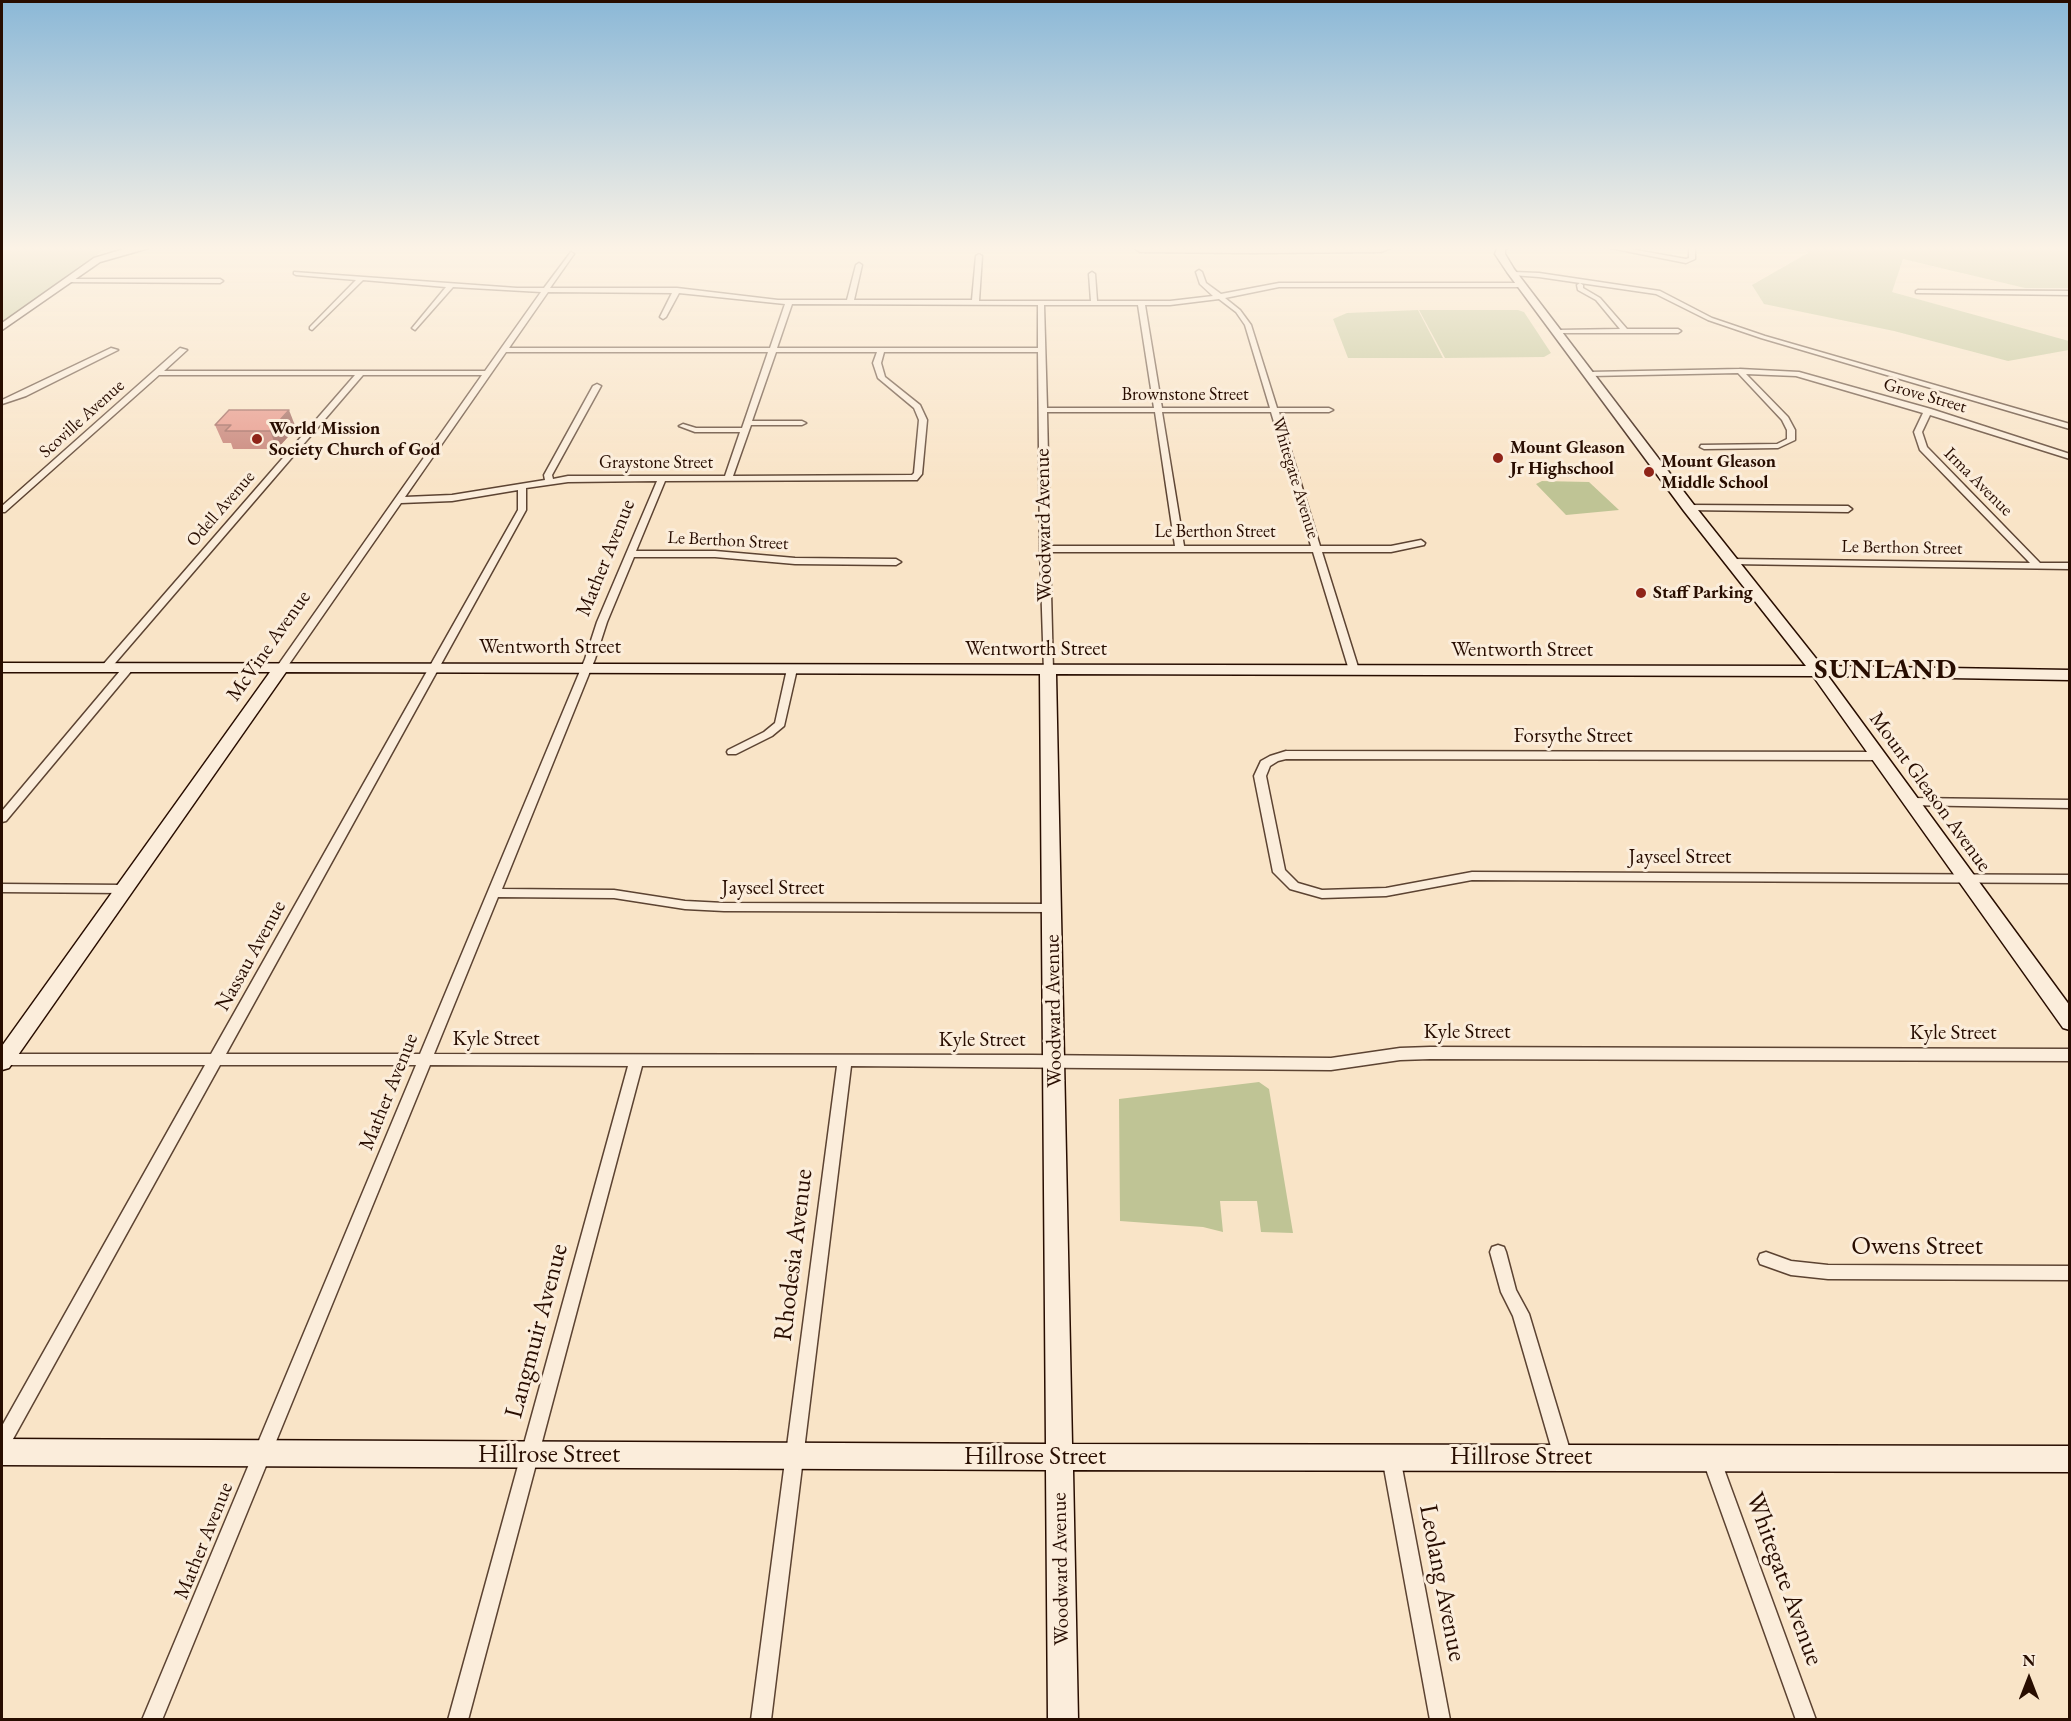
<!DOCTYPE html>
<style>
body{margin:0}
#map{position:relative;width:2071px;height:1721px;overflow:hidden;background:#f9e4c7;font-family:"EB Garamond",serif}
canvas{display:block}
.frame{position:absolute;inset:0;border:3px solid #280d00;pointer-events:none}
.north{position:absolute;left:1999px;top:1649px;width:60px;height:60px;-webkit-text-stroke:4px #fbeddb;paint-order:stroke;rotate:0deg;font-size:16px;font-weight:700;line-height:24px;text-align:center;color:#280d00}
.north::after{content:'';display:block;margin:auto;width:21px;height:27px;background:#280d00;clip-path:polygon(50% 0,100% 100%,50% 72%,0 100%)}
</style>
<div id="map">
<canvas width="2071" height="1721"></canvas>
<div class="frame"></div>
<div class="north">N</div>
</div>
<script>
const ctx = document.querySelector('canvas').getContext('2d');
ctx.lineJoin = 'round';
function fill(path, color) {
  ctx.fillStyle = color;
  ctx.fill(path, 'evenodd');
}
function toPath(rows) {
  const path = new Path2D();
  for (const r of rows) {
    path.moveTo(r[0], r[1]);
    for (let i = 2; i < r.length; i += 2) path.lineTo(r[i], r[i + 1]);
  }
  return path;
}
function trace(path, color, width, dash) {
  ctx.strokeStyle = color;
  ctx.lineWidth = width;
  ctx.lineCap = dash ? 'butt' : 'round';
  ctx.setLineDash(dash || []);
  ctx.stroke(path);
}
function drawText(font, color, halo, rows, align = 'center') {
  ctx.font = font + ' "EB Garamond",serif';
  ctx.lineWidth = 6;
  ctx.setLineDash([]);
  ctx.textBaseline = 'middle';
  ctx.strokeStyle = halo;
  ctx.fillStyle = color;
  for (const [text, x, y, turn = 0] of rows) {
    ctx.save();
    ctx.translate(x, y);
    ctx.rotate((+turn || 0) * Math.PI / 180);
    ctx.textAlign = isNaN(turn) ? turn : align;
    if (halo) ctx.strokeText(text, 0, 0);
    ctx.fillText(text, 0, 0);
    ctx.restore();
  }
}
const green = toPath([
 [2,246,115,246,109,247,81,265,2,323],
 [1799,246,2069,246,2069,288,2025,288,1903,259,1892,292,2069,341,2069,350,2008,361,1894,331,1764,304,1752,285,1808,253],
 [1418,310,1443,358,1348,358,1333,319,1347,313],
 [1419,310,1518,310,1524,312,1551,353,1544,357,1445,358],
 [1542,481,1589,482,1619,510,1566,515,1536,484],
 [1259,1082,1269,1089,1293,1233,1261,1232,1257,1201,1220,1201,1223,1232,1203,1227,1120,1221,1119,1099]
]);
const street = toPath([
 [1042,246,1057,246,1054,248,1042,246],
 [1131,246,1141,248,1253,249,1380,248,1395,246,1381,252,1253,253,1140,252,1131,246],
 [1600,246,1614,246,1686,259,1689,258,1689,246,1695,246,1695,259,1686,263,1600,246],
 [571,252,574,254,550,288,677,288,778,300,847,300,856,265,859,263,862,265,854,300,972,300,976,256,979,254,982,256,979,301,1091,301,1089,274,1092,272,1095,274,1097,301,1170,301,1213,296,1200,284,1196,272,1199,270,1202,272,1206,283,1221,294,1279,283,1522,283,1525,285,1522,287,1279,287,1225,298,1240,310,1251,325,1277,408,1329,408,1333,410,1329,412,1279,412,1320,546,1391,546,1421,540,1425,543,1424,545,1391,552,1322,552,1359,670,1354,673,1349,670,1313,552,1050,552,1053,670,1048,673,1044,672,1040,549,1038,352,884,352,881,363,885,377,920,405,927,420,922,474,917,480,665,481,636,551,715,551,795,558,896,559,901,562,896,565,795,564,715,557,634,557,607,622,595,659,502,889,614,890,685,901,724,903,1052,904,1056,905,1058,908,1056,911,1052,912,724,911,685,909,614,898,498,897,434,1054,1032,1055,1331,1058,1400,1048,1430,1047,2070,1049,2070,1061,1430,1059,1400,1060,1331,1070,851,1066,771,1720,751,1720,837,1066,642,1066,468,1720,448,1720,628,1066,430,1065,162,1720,142,1720,416,1065,220,1065,8,1448,2,1451,2,1426,205,1065,2,1065,2,1054,211,1054,518,510,518,490,452,501,401,503,285,670,281,671,276,668,482,375,363,375,110,669,106,670,101,667,355,375,159,375,5,512,2,512,2,506,180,348,187,350,164,371,485,371,541,292,453,287,415,330,412,328,413,327,446,287,363,280,312,330,310,329,310,327,356,280,296,275,294,274,294,272,517,288,544,288,571,252],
 [548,292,672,293,660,317,663,319,666,317,679,293,785,304,770,348,509,348,548,292],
 [1219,299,1236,312,1245,325,1270,408,1162,408,1145,305,1170,305,1219,299],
 [792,304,1038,305,1038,348,777,348,792,304],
 [1044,305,1138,305,1154,408,1047,408,1044,305],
 [506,352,768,352,742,428,696,428,683,424,679,426,695,432,740,432,725,476,568,476,553,479,552,475,601,386,597,384,593,386,544,475,545,480,452,495,405,497,506,352],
 [776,352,877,352,873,363,878,378,914,408,919,420,914,473,912,475,733,476,751,425,802,425,806,423,802,421,752,421,776,352],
 [1047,412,1155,412,1175,546,1050,546,1047,412],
 [1162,412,1271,412,1311,546,1184,546,1162,412],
 [657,481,597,622,585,659,420,1054,226,1054,526,510,526,488,568,482,657,481],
 [1514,272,1539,273,1660,291,1712,318,1765,336,2070,424,2070,429,1761,338,1708,320,1656,294,1539,277,1512,275,1511,274,1514,272],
 [67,279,220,279,223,281,220,283,65,282,64,281,67,279],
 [1580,283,1583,285,1583,288,1600,298,1627,329,1678,329,1681,331,1678,333,1556,333,1555,332,1558,330,1620,329,1596,300,1578,290,1577,285,1580,283],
 [1918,290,2070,291,2070,295,1916,293,1916,291,1918,290],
 [111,348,118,350,26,396,2,404,2,400,111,348],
 [1740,369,1799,372,1931,409,2070,454,2070,459,1930,415,1922,432,1927,447,2040,563,2070,563,2070,569,1731,564,1731,560,1734,559,2030,563,1920,450,1914,432,1923,413,1796,376,1746,374,1788,417,1795,430,1795,440,1778,448,1704,449,1700,447,1701,445,1777,444,1787,439,1787,430,1782,420,1738,373,1590,376,1586,374,1590,372,1740,369],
 [1689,505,1848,506,1852,509,1848,512,1686,510,1685,508,1689,505],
 [129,664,134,667,133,669,6,821,2,822,2,811,125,665,129,664],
 [792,666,797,669,784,726,772,736,736,754,728,754,727,752,728,750,764,732,775,723,787,669,792,666],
 [1286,751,1879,752,1885,756,1879,760,1286,759,1278,761,1270,766,1266,776,1285,870,1298,883,1322,890,1386,888,1472,872,2070,875,2070,883,1472,880,1386,896,1322,898,1290,889,1273,872,1254,776,1261,761,1270,756,1286,751],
 [1911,798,2070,800,2070,808,1907,805,1905,802,1907,799,1911,798],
 [2,884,124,885,130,889,124,893,2,892,2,884],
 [1498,1245,1504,1247,1506,1252,1516,1290,1529,1314,1572,1457,1569,1463,1563,1466,1557,1463,1554,1457,1513,1316,1501,1292,1490,1252,1492,1247,1498,1245],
 [1766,1252,1791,1261,1828,1265,2070,1266,2070,1280,1828,1279,1791,1275,1760,1264,1758,1259,1760,1254,1766,1252],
 [1391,1448,1397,1451,1400,1457,1450,1720,1430,1720,1382,1457,1385,1451,1391,1448],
 [1711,1449,1717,1452,1720,1458,1816,1720,1796,1720,1702,1458,1705,1452,1711,1449]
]);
const secondary = toPath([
 [134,246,156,246,100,262,2,330,2,323,94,258,134,246],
 [1498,246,1510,246,1505,250,1505,254,1514,269,1694,505,1822,666,2070,670,2070,680,1828,676,2070,1006,2070,1030,2063,1028,1813,676,1056,674,1072,1444,2070,1446,2070,1472,1073,1470,1078,1720,1048,1720,1046,1470,2,1465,2,1439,1046,1444,1040,674,286,672,9,1068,2,1070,2,1046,270,672,2,672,2,663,1806,666,1684,511,1507,272,1495,254,1498,246]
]);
const wall = toPath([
 [229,410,296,428,277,449,233,449,231,443,223,443,215,425]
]);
const shadedWall = toPath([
 [289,410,296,428,277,449,270,431]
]);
const building = toPath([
 [229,410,289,410,270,431,225,431,231,425,215,425,229,410]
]);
const markers = [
 [257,439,6,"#8f2418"],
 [1498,458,6,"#8f2418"],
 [1649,472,6,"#8f2418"],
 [1641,593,6,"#8f2418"]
];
const farStreetnames = [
 ["Brownstone Street",1185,395],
 ["Grove Street",1925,396,16],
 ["Scoville Avenue",82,419,-42],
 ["Graystone Street",656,463],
 ["Whitegate Avenue",1295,478,73],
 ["Irma Avenue",1978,482,45],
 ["Odell Avenue",221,509,-49],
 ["Le Berthon Street",1215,532],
 ["Le Berthon Street",728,541,3],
 ["Le Berthon Street",1902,548,1]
];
const farPoinames = [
 ["World Mission",269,429],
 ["Society Church of God",269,450],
 ["Mount Gleason",1510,448],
 ["Jr Highschool",1510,469],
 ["Mount Gleason",1661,462],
 ["Middle School",1661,483],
 ["Staff Parking",1653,593]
];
const streetNames = [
 ["Woodward Avenue",1044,525,-91],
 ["Mather Avenue",606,558,-68],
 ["McVine Avenue",269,646,-55],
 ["Wentworth Street",550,647],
 ["Wentworth Street",1036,649],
 ["Wentworth Street",1522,650],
 ["Forsythe Street",1573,736],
 ["Mount Gleason Avenue",1930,792,54],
 ["Jayseel Street",1680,857],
 ["Jayseel Street",773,888],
 ["Nassau Avenue",251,956,-61],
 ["Woodward Avenue",1054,1011,-91],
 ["Kyle Street",1467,1032],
 ["Kyle Street",1953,1033],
 ["Kyle Street",496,1039],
 ["Kyle Street",982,1040],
 ["Mather Avenue",389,1092,-68],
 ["Mather Avenue",204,1541,-68],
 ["Woodward Avenue",1061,1569,-91]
];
const nearStreetnames = [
 ["Owens Street",1917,1247],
 ["Rhodesia Avenue",794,1255,-83],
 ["Langmuir Avenue",537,1331,-75],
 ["Hillrose Street",549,1455],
 ["Hillrose Street",1035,1457],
 ["Hillrose Street",1521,1457],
 ["Whitegate Avenue",1784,1579,70],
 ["Leolang Avenue",1442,1583,79]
];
const districtNames = [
 ["SUNLAND",1886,671]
];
fill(green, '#bfc495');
trace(street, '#5c4332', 3);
trace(secondary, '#280d00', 3);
fill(street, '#fbeddb');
fill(secondary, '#fbeddb');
fill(wall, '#c78378');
fill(shadedWall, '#a26a61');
fill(building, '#e7988b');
trace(building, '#a26a61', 1.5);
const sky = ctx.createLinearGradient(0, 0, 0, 487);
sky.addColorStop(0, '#8bb8d7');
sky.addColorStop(0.51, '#fcf3e6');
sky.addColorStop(1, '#fcf3e600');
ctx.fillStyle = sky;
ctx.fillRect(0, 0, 2071, 487);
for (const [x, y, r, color] of markers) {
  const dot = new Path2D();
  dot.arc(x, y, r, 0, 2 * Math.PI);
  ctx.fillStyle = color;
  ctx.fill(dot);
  trace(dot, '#fbeddb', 2);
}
drawText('18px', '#280d00', '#fbeddb', farStreetnames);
drawText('bold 18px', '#280d00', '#fbeddb', farPoinames, 'left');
drawText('21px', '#280d00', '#fbeddb', streetNames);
drawText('26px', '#280d00', '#fbeddb', nearStreetnames);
ctx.letterSpacing = '1.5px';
drawText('bold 27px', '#280d00', '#fbeddb', districtNames);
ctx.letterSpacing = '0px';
</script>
